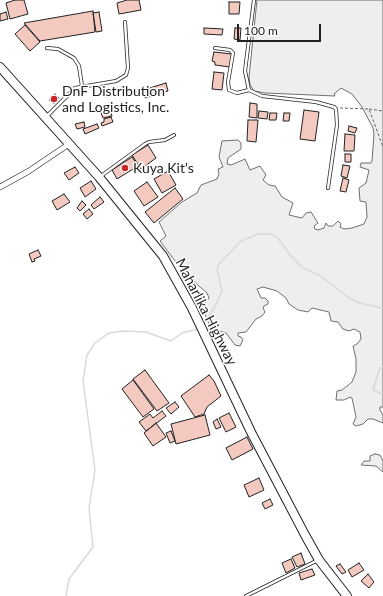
<!DOCTYPE html>
<style>
body{margin:0}
#map{position:relative;width:383px;height:596px;overflow:hidden;background:#fff;font-family:Lato,sans-serif}
canvas{display:block}
.scale{position:absolute;left:237px;top:24px;width:84px;height:18px;box-sizing:border-box;border:2px solid #222;border-top:0;padding-left:5px;font-size:12px;line-height:14px;white-space:nowrap;color:#222;-webkit-text-stroke:3px #fff;paint-order:stroke}
</style>
<div id="map">
<canvas width="383" height="596"></canvas>
<div class="scale">100 m</div>
</div>
<script>
const ctx = document.querySelector('canvas').getContext('2d');
ctx.lineJoin = 'round';
function fill(path, color) {
  ctx.fillStyle = color;
  ctx.fill(path, 'evenodd');
}
function toPath(rows) {
  const path = new Path2D();
  for (const r of rows) {
    path.moveTo(r[0], r[1]);
    for (let i = 2; i < r.length; i += 2) path.lineTo(r[i], r[i + 1]);
  }
  return path;
}
function trace(path, color, width, dash) {
  ctx.strokeStyle = color;
  ctx.lineWidth = width;
  ctx.lineCap = dash ? 'butt' : 'round';
  ctx.setLineDash(dash || []);
  ctx.stroke(path);
}
function drawText(font, color, halo, rows, align = 'center') {
  ctx.font = font + ' Lato,sans-serif';
  ctx.lineWidth = 3;
  ctx.setLineDash([]);
  ctx.textBaseline = 'middle';
  ctx.strokeStyle = halo;
  ctx.fillStyle = color;
  for (const [text, x, y, turn = 0] of rows) {
    ctx.save();
    ctx.translate(x, y);
    ctx.rotate((+turn || 0) * Math.PI / 180);
    ctx.textAlign = isNaN(turn) ? turn : align;
    if (halo) ctx.strokeText(text, 0, 0);
    ctx.fillText(text, 0, 0);
    ctx.restore();
  }
}
const green = toPath([
 [257,0,383,0,383,407,380,407,380,410,383,415,383,423,373,419,368,419,363,424,356,426,353,424,356,417,352,398,350,397,344,400,336,400,337,391,342,390,352,382,356,372,356,359,353,346,357,344,361,339,360,332,354,329,349,331,343,329,338,322,331,321,329,312,312,308,308,312,298,310,289,304,286,298,277,291,263,287,257,289,261,298,265,298,268,301,268,304,264,306,263,308,265,312,262,316,256,319,246,332,238,333,238,336,241,337,243,340,240,346,235,345,226,333,211,329,202,307,209,298,207,293,183,272,181,265,175,261,160,241,166,236,159,222,182,202,197,193,201,185,217,179,219,174,218,169,223,167,219,157,222,141,238,140,241,143,241,149,228,158,227,164,231,165,245,159,250,170,260,166,266,175,263,180,269,185,275,186,282,197,293,203,289,215,302,218,306,213,311,212,318,223,314,226,315,229,318,230,324,228,326,223,328,226,333,226,338,221,341,224,340,227,344,229,352,228,364,224,367,217,366,202,360,201,359,188,366,183,369,170,360,167,361,163,371,163,372,161,374,134,373,128,362,107,352,94,341,88,334,94,335,96,265,93,254,91,250,85,249,77,257,0],
 [375,454,380,455,383,461,383,472,376,466,361,465,364,461,370,461,370,456,375,454]
]);
const stream = toPath([
 [203,326,216,305,222,291,217,269,219,264,241,241,258,234,270,234,277,237,290,255,303,268,319,275,348,297,359,303,383,308],
 [383,366,379,370,373,390,380,393,383,393],
 [66,596,69,579,93,547,89,508,95,470,83,381,87,355,95,343,109,333,124,331,146,332,171,341,182,333,198,329]
]);
const building = toPath([
 [15,0,24,0,28,14,10,19,6,3,15,0],
 [139,0,141,10,119,14,117,3,127,0,139,0],
 [229,2,240,2,239,14,229,14,229,2],
 [93,11,95,32,40,41,24,23,93,11],
 [6,12,8,19,0,21,0,14,6,12],
 [99,12,102,31,96,32,93,13,99,12],
 [25,25,40,42,30,51,15,34,25,25],
 [204,28,223,29,222,35,204,34,204,28],
 [235,28,241,28,240,40,234,39,235,28],
 [214,52,232,54,230,67,215,65,215,62,212,61,214,52],
 [214,72,224,73,222,90,212,89,214,72],
 [166,83,168,91,145,98,143,90,166,83],
 [55,94,59,98,54,104,49,100,55,94],
 [250,103,257,104,257,118,249,117,250,103],
 [110,110,112,116,103,118,101,113,110,110],
 [304,110,319,112,315,141,300,139,304,110],
 [259,111,268,112,267,119,258,118,259,111],
 [270,113,277,113,276,120,269,120,270,113],
 [284,113,290,113,289,121,283,121,284,113],
 [111,117,113,122,102,126,101,123,104,122,104,119,111,117],
 [248,120,258,120,256,142,247,141,248,120],
 [84,122,85,127,77,129,75,124,84,122],
 [97,124,99,128,85,134,83,129,97,124],
 [349,126,357,128,355,133,348,131,349,126],
 [345,134,355,135,354,151,344,151,345,134],
 [148,145,156,158,141,169,132,155,148,145],
 [345,154,351,154,351,162,345,162,345,154],
 [132,157,138,166,117,179,112,170,132,157],
 [343,165,350,166,347,178,341,176,343,165],
 [75,167,79,173,69,180,64,173,75,167],
 [168,171,176,185,162,193,154,179,168,171],
 [343,178,349,180,346,192,340,191,343,178],
 [91,181,96,189,85,197,80,188,91,181],
 [147,182,158,197,144,206,134,191,147,182],
 [175,188,183,199,154,223,145,212,175,188],
 [64,194,70,202,57,210,52,201,64,194],
 [100,197,104,202,94,209,91,205,100,197],
 [82,201,86,205,80,211,77,208,82,201],
 [89,209,93,214,87,219,83,214,89,209],
 [38,250,41,256,34,259,35,261,32,262,29,254,38,250],
 [145,370,169,403,157,411,133,379,145,370],
 [209,375,214,381,221,396,207,407,204,414,195,417,181,396,209,375],
 [133,380,154,409,143,417,122,389,133,380],
 [175,402,179,407,171,414,166,408,175,402],
 [162,411,166,416,146,431,139,422,150,414,153,418,162,411],
 [229,413,236,427,226,432,219,418,229,413],
 [205,415,210,435,176,444,171,424,205,415],
 [217,419,221,427,216,429,213,422,217,419],
 [156,423,166,437,153,446,144,433,156,423],
 [171,431,175,441,170,443,166,433,171,431],
 [247,437,253,449,232,460,226,448,247,437],
 [259,478,264,490,249,497,244,485,259,478],
 [270,499,273,505,265,509,262,503,270,499],
 [301,553,305,564,297,567,292,557,301,553],
 [291,559,295,568,286,573,282,563,291,559],
 [359,563,364,570,352,577,348,570,359,563],
 [340,564,346,572,342,574,336,566,340,564],
 [312,569,315,575,301,580,299,573,312,569],
 [368,574,374,582,369,588,361,581,368,574]
]);
const path = toPath([
 [340,108,369,109,383,147],
 [369,109,383,111]
]);
const service = toPath([
 [47,48,58,49,74,58,79,66,82,86],
 [215,48,230,50,233,53,228,82,229,90,237,93,249,90],
 [249,90,262,96,316,102,334,107,336,109,337,125,328,188],
 [249,90,245,71,254,0],
 [47,116,75,88,116,81,126,75,128,68,125,22],
 [101,176,145,144,149,142,165,140,174,135],
 [246,596,318,560]
]);
const minor = toPath([
 [0,187,29,171,69,144]
]);
const primary = toPath([
 [0,67,99,177,163,256,192,308,251,432,305,535,319,560,347,596]
]);
const markers = [
 [54,99,4,"#c62828"],
 [125,168,4,"#c62828"]
];
const poiNames = [
 ["DnF Distribution",62,91],
 ["and Logistics, Inc.",62,107],
 ["Kuya Kit's",133,168]
];
const streetNames = [
 ["Maharlika Highway",206,312,63]
];
fill(green, '#eee');
trace(green, '#6f6f6f', 1);
trace(stream, '#d9d9d9', 1.5);
fill(building, '#f3c9c0');
trace(building, '#222', 1);
trace(service, '#222', 4);
trace(minor, '#222', 6);
trace(primary, '#222', 10);
trace(path, '#646464', 1, [3, 2]);
trace(service, '#fff', 2.5);
trace(minor, '#fff', 5);
trace(primary, '#fff', 8);
for (const [x, y, r, color] of markers) {
  const dot = new Path2D();
  dot.arc(x, y, r, 0, 2 * Math.PI);
  ctx.fillStyle = color;
  ctx.fill(dot);
  trace(dot, '#fff', 1.5);
}
drawText('14px', '#222', '#fff', poiNames, 'left');
drawText('14px', '#222', '#fff', streetNames);
</script>
